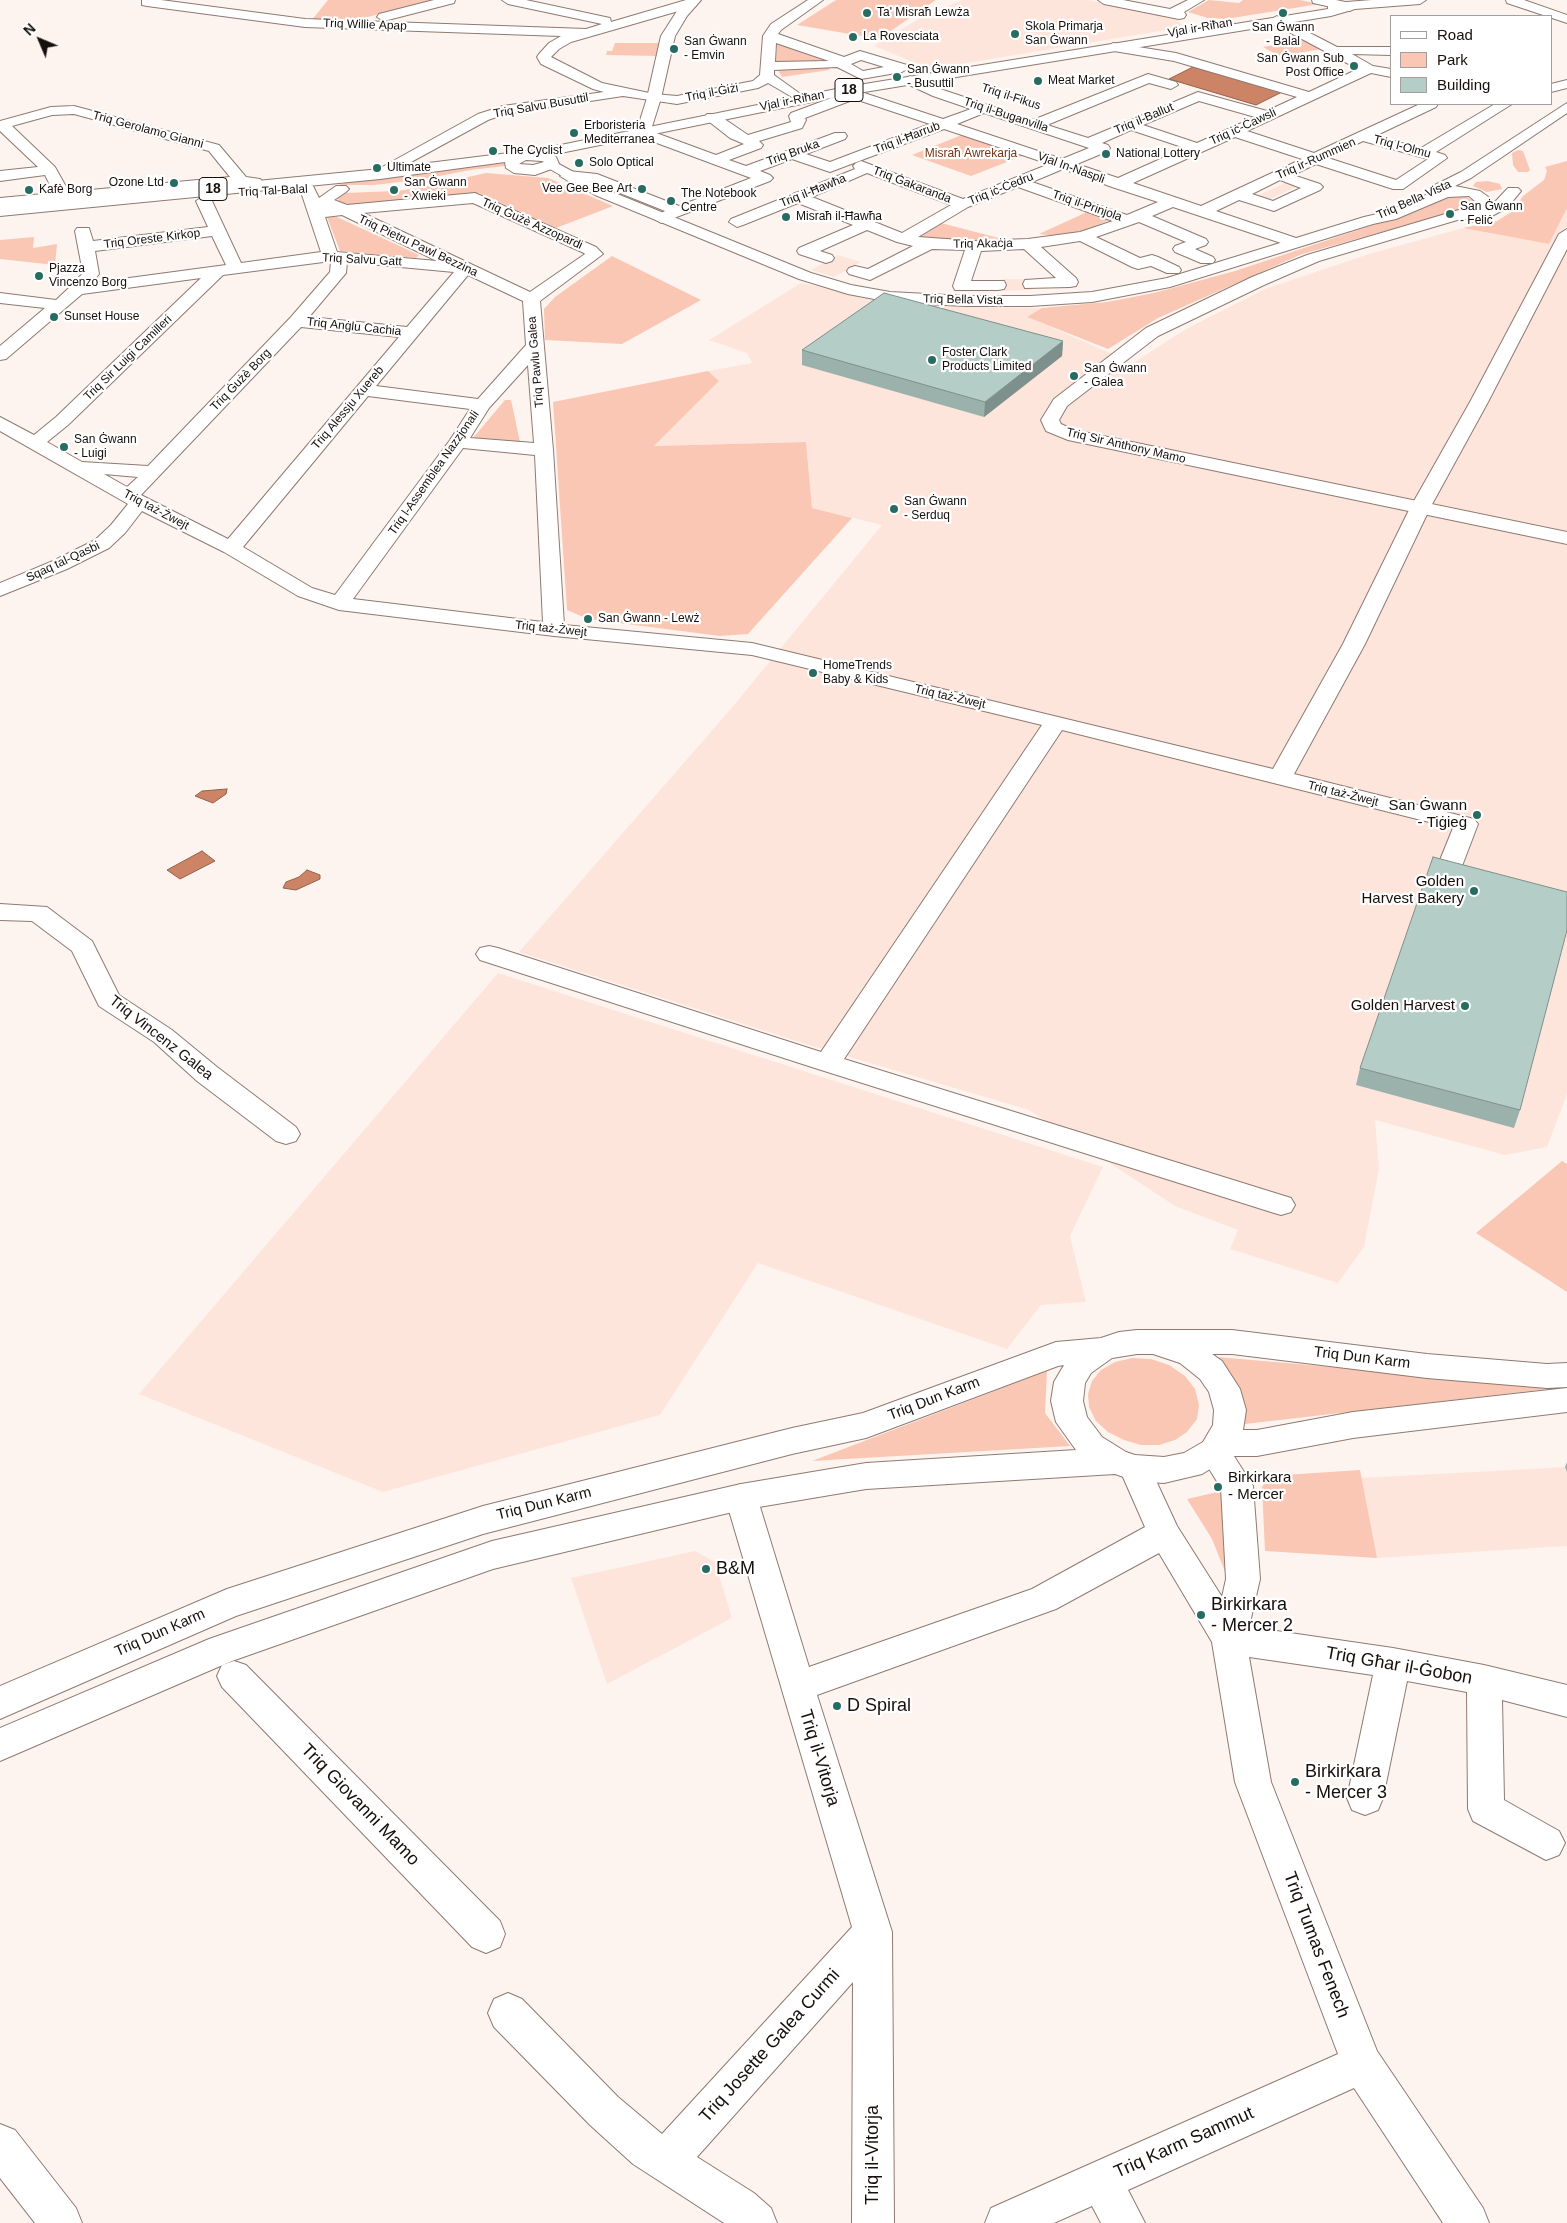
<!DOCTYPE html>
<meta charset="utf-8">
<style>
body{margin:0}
#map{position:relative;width:1567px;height:2223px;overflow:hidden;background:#fdf4f0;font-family:Arial,sans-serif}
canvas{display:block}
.legend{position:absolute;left:1390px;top:15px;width:162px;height:90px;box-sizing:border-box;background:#fff;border:1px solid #a29f9e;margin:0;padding:6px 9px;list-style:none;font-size:15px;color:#160f0c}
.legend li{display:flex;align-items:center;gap:10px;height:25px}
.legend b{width:25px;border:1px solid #a29f9e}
.north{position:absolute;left:15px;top:15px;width:50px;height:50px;-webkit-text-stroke:4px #fff;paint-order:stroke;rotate:315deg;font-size:14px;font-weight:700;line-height:20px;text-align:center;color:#160f0c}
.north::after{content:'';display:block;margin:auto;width:18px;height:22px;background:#160f0c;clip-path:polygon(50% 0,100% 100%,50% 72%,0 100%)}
</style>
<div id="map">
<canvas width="1567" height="2223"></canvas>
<ul class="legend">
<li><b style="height:6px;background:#fff"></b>Road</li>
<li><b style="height:14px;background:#f9c7b3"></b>Park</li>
<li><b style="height:14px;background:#b4cec7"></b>Building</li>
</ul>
<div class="north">N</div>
</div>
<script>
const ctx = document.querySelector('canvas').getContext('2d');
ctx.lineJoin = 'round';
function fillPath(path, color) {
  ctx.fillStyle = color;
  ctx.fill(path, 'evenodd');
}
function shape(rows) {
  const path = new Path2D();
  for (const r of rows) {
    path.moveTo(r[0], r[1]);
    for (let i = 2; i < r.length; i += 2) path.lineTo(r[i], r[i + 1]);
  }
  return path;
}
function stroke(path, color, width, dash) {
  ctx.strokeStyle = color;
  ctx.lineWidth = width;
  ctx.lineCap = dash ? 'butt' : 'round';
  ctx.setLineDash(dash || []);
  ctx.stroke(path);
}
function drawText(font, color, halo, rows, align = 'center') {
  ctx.font = font + ' Arial,sans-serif';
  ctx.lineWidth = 4.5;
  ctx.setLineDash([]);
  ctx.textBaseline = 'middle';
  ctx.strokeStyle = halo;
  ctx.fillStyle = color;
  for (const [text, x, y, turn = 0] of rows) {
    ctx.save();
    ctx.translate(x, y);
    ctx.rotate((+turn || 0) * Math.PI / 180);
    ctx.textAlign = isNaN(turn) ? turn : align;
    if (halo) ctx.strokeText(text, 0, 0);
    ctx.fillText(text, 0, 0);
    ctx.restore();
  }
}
fillPath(shape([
 [962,0,1088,0,1175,18,1184,27,943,67,928,68,874,46,920,18],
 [1289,181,1300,185,1266,201,1255,197],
 [1567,208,1567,1094,1547,1147,1505,1155,1375,1120,1379,1169,1364,1247,1338,1283,1230,1249,1238,1230,1175,1206,1029,1110,812,1046,519,952,729,711,882,525,812,508,806,442,654,446,719,381,708,371,752,363,747,353,709,340,801,283,873,298,963,307,1042,308,1028,317,1133,363,1186,329,1265,289,1369,254,1463,228,1549,244],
 [838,255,861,262,834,277,811,270],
 [1001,279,1028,279,1032,290,1005,291],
 [498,973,1103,1167,1070,1236,1086,1302,1041,1305,1007,1349,758,1263,660,1415,383,1492,139,1394],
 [1567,1467,1567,1546,1377,1558,1361,1478],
 [695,1551,715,1562,732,1618,607,1684,571,1578]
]), '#fee5db');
fillPath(shape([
 [328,0,435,0,344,23,311,21],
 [836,0,936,0,879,39,797,25],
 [1209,0,1239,3,1243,0,1300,0,1319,4,1226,19,1208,18,1188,12],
 [1306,40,1322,49,1279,56,1263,47],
 [777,41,835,61,776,61],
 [615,43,662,43,659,56,606,55,607,51,612,51],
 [831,66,829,70,782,77,777,68],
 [969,132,1030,153,971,176,912,155],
 [1518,150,1523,151,1530,170,1528,172,1518,172,1513,165,1512,153],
 [504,161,505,166,470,170,424,179,374,185,338,185,352,181],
 [1567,161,1567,208,1549,244,1463,228,1497,221,1513,211,1523,196,1544,180,1547,171,1545,167],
 [486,173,548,178,613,206,556,228,479,193,357,206,339,202,337,197,345,193,396,191,419,188],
 [1488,181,1500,184,1502,189,1487,192,1473,186,1476,182],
 [1447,196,1462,196,1473,200,1472,207,1302,254,1158,318,1108,349,1027,317,1042,308,1107,302,1154,293,1235,271,1427,207],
 [1087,212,1110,220,1085,230,1056,236,1039,234],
 [327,217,337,217,419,255,416,258,340,251],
 [941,223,1010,241,967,242,918,237],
 [34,237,33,248,57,244,55,265,0,259,0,240],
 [612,256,701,300,622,344,545,340,544,309,555,297],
 [708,371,719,381,654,446,806,442,812,508,852,518,748,634,720,636,588,619,567,610,553,402],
 [505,400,511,400,520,442,473,438],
 [1562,1161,1567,1164,1567,1292,1476,1233],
 [1217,1357,1565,1387,1245,1424,1241,1390],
 [1132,1358,1151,1359,1169,1365,1185,1376,1195,1389,1199,1405,1197,1419,1187,1432,1175,1440,1159,1445,1141,1445,1124,1440,1108,1432,1096,1421,1089,1407,1088,1394,1092,1381,1101,1370,1115,1362],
 [1047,1371,1045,1413,1070,1446,812,1461],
 [1360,1470,1377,1558,1265,1551,1262,1487,1269,1476],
 [1222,1491,1230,1584,1212,1539,1187,1499]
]), '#f9c7b3');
const water = shape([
 [1193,67,1282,92,1256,105,1169,79,1193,67],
 [227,789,226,794,213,803,195,796,202,791,227,789],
 [202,851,215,861,180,879,167,870,202,851],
 [307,870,320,875,320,879,296,890,283,888,286,882,299,877,307,870]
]);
fillPath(water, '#cd8366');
stroke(water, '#96604b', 1);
const street = shape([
 [142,0,161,0,305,19,586,29,602,24,508,4,502,0,526,0,610,18,611,22,686,0,694,0,697,3,696,6,571,42,559,49,551,57,602,83,654,94,677,96,753,81,760,75,763,36,771,24,808,0,823,0,781,30,778,34,844,57,860,51,907,65,909,68,902,72,861,79,837,67,774,70,774,75,799,93,792,97,768,83,758,88,677,104,623,96,505,114,488,120,380,179,372,174,375,171,478,114,503,106,604,92,593,89,541,64,537,57,539,54,549,43,561,36,305,27,147,6,142,5,142,0],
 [776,43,829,61,775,62,776,43],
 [861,60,884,67,863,71,851,64,861,60],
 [434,0,455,0,454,3,384,21,377,17,379,14,434,0],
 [1098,0,1123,0,1170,9,1188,0,1204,0,1184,12,1186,15,1184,18,1179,19,1104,4,1098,0],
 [1312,0,1336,0,1355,4,1356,7,1350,11,1313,3,1312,0],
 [1506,0,1524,0,1567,15,1567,23,1507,3,1506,0],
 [1277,16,1337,47,1391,47,1391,55,1352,54,1373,66,1391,69,1391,77,1371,73,1247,131,1314,153,1420,104,1438,104,1436,107,1375,136,1421,148,1495,104,1512,104,1436,152,1445,155,1447,158,1403,189,1393,189,1316,164,1293,175,1320,184,1323,187,1320,190,1274,211,1239,200,1216,211,1302,240,1304,243,1302,246,1290,246,1173,207,1152,216,1206,239,1208,242,1206,245,1195,249,1213,257,1215,260,1213,263,1201,263,1175,252,1173,249,1175,246,1186,242,1139,222,1096,237,1140,258,1152,255,1158,257,1179,267,1181,270,1179,273,1167,273,1151,266,1138,269,1132,267,1080,241,1041,247,1076,278,1078,282,1076,286,1070,287,1025,288,1023,284,1025,280,1056,278,1024,249,981,251,971,281,1004,281,1006,285,1004,289,998,290,955,290,953,286,965,250,932,249,870,280,849,274,847,271,849,268,855,266,868,269,913,246,897,242,867,230,820,251,832,255,834,258,832,261,826,263,799,254,797,251,799,248,853,225,798,203,743,225,737,227,729,222,731,219,855,169,853,166,856,163,861,161,963,199,1049,164,944,129,830,172,792,159,760,171,770,175,773,178,770,181,661,223,653,218,665,211,590,181,568,181,560,176,568,171,597,174,679,206,751,178,638,136,636,133,638,130,648,130,716,155,744,144,730,138,707,120,705,117,707,114,717,114,748,135,791,122,789,116,791,113,842,94,839,91,846,87,943,119,971,109,933,96,905,83,903,80,910,76,943,90,1033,120,1148,74,1176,82,1178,85,1171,89,1149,83,1047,125,1088,138,1198,92,1267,111,1297,97,1174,61,1108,50,1106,47,1113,43,1176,53,1309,92,1358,69,1272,23,1270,20,1277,16],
 [855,99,930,124,830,162,806,154,845,139,847,136,845,133,835,133,746,166,729,160,761,148,763,145,759,141,802,128,806,120,805,118,855,99],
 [1199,101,1255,117,1197,143,1143,125,1199,101],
 [984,113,1089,148,1062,159,957,124,984,113],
 [1131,130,1185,148,1118,178,1077,164,1108,151,1110,148,1108,145,1102,143,1131,130],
 [1235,137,1302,159,1201,206,1133,183,1235,137],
 [1363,141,1428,159,1396,180,1328,158,1363,141],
 [1063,169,1112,187,1158,202,1127,215,1032,182,1063,169],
 [867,173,951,205,902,233,812,197,867,173],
 [1280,180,1301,188,1273,201,1252,194,1280,180],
 [1018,187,1113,221,1080,232,1028,239,974,241,918,237,968,207,1018,187],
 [1567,80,1567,88,1551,92,1551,84,1567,80],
 [74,106,219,145,246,177,260,179,263,182,260,185,247,186,244,190,239,192,234,190,232,186,0,208,0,198,54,193,45,175,0,181,0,171,38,167,0,131,0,121,51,107,74,106],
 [74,114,209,151,230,177,69,192,55,167,12,126,52,115,74,114],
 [308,184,313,186,319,198,336,186,346,186,349,189,346,192,334,200,347,205,475,193,596,247,603,254,540,301,553,450,564,625,752,643,1273,769,1343,644,1410,508,1470,402,1559,234,1567,229,1567,249,1488,402,1430,508,1365,644,1294,774,1474,819,1478,824,1462,866,1484,872,1487,877,1484,882,1475,885,1466,882,1439,875,1436,870,1453,828,1062,730,844,1059,1291,1198,1295,1205,1291,1212,1281,1215,1271,1212,818,1069,480,960,476,954,480,948,489,946,498,948,821,1052,1042,725,752,655,554,636,339,610,298,596,224,552,142,511,125,533,109,548,67,569,0,596,0,583,53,561,95,540,111,525,128,504,0,431,0,417,34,435,56,417,201,278,82,294,6,359,0,360,0,346,45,308,0,303,0,293,56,300,71,286,83,273,75,231,77,228,89,228,93,241,208,227,196,201,204,196,212,201,241,263,321,252,300,189,308,184],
 [473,203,584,253,585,254,530,292,363,213,473,203],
 [342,215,437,261,337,252,325,217,342,215],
 [212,236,226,265,92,283,99,274,95,251,212,236],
 [331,261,330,272,291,317,148,466,82,462,47,442,68,425,223,275,331,261],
 [347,262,454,272,407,327,309,317,346,273,347,262],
 [468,275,523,301,526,345,478,399,376,386,468,275],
 [301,327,399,337,228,539,141,495,301,327],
 [528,365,534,443,470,438,489,408,528,365],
 [368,396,470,409,450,440,335,595,312,588,243,547,368,396],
 [463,448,535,455,543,622,353,599,463,448],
 [104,474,138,477,127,487,104,474],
 [0,904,47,907,92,941,119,995,172,1030,217,1067,296,1127,300,1134,296,1141,286,1144,276,1141,197,1081,154,1042,99,1006,72,951,32,921,0,920,0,904],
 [1214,1438,1225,1442,1253,1486,1260,1579,1249,1627,1393,1648,1484,1665,1567,1685,1567,1717,1502,1700,1504,1800,1559,1831,1565,1843,1559,1855,1546,1860,1473,1821,1468,1809,1467,1692,1407,1681,1383,1798,1378,1810,1365,1815,1352,1810,1347,1798,1373,1675,1249,1657,1271,1782,1377,2051,1483,2208,1489,2223,1443,2223,1354,2088,1128,2190,1145,2223,1101,2223,1092,2206,1054,2223,985,2223,991,2208,1338,2054,1235,1782,1212,1642,1159,1553,1056,1609,817,1695,892,1932,894,2223,852,2223,853,1982,697,2157,754,2193,771,2208,777,2223,724,2223,633,2164,590,2125,494,2027,488,2013,494,1999,508,1993,522,1999,618,2097,662,2134,852,1927,725,1497,729,1488,741,1484,753,1488,757,1497,809,1667,1032,1589,1145,1527,1119,1468,1124,1459,1135,1455,1146,1459,1177,1526,1222,1597,1226,1579,1221,1488,1198,1451,1203,1442,1214,1438],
 [234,1661,246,1665,500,1921,505,1934,500,1947,486,1953,472,1947,222,1687,217,1676,222,1665,234,1661],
 [0,2124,15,2130,76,2208,82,2223,35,2223,0,2178,0,2124]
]);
const secondary = shape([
 [688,0,701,0,687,16,675,36,661,98,650,133,648,136,638,136,636,133,647,98,661,36,677,11,688,0],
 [1567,103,1567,113,1471,178,1455,186,1480,191,1491,199,1493,204,1508,188,1518,188,1521,191,1507,208,1488,218,1471,222,1464,218,1319,261,1264,285,1158,336,1067,406,1059,420,1061,424,1074,430,1567,532,1567,544,1068,440,1046,431,1041,420,1054,399,1146,328,1252,277,1307,255,1469,207,1476,202,1469,196,1448,197,1396,219,1373,224,1170,287,1092,302,1030,306,965,306,890,302,848,294,799,279,595,195,543,165,545,162,555,162,605,189,811,273,851,285,890,292,965,296,1030,296,1092,292,1167,278,1364,217,1386,212,1433,192,1430,189,1433,186,1461,172,1567,103]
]);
const primary = shape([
 [1372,0,1426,0,1420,4,1355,9,1331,16,846,95,531,159,524,155,531,151,846,87,1328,9,1328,4,1333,3,1372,0]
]);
const highway = shape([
 [525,151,551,154,556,157,559,164,557,167,535,175,514,173,506,168,505,162,380,179,0,216,0,206,380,169,525,151],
 [526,160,542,161,544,162,533,165,519,164,526,160],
 [1137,1330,1232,1330,1427,1354,1547,1364,1567,1363,1567,1387,1547,1388,1427,1378,1232,1354,1212,1354,1222,1361,1240,1389,1246,1410,1243,1430,1257,1430,1353,1412,1567,1388,1567,1412,1353,1438,1257,1456,1228,1456,1225,1460,1202,1474,1164,1483,1135,1481,1115,1474,866,1489,741,1510,493,1569,232,1661,0,1761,0,1728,209,1639,492,1541,741,1484,866,1463,1076,1450,1056,1422,1051,1401,1054,1382,1064,1365,1058,1366,866,1438,792,1454,483,1534,236,1616,0,1719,0,1686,227,1589,483,1506,792,1428,863,1413,1056,1342,1101,1338,1119,1332,1137,1330],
 [1137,1354,1153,1354,1180,1363,1200,1379,1209,1392,1214,1410,1213,1425,1203,1442,1184,1453,1164,1457,1135,1455,1126,1452,1102,1437,1087,1417,1083,1401,1085,1383,1091,1373,1112,1358,1137,1354]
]);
stroke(street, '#8e7a71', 2);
stroke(secondary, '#8e7a71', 2);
stroke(primary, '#8e7a71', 2);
stroke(highway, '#8e7a71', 2);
fillPath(street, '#fff');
fillPath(secondary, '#fff');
fillPath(primary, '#fff');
fillPath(highway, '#fff');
fillPath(shape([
 [1063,341,1062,356,984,417,802,365,802,350],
 [1360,1068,1520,1110,1514,1128,1356,1085],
 [1567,1462,1567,1472,1565,1467]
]), '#9bb1ab');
fillPath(shape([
 [1063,341,1062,356,984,417,985,402]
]), '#7e908b');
const building = shape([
 [884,293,1063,341,985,402,802,350,884,293],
 [1433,857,1567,892,1567,930,1520,1110,1360,1068,1433,857]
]);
fillPath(building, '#b4cec7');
stroke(building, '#7e908b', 1);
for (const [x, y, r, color] of [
 [867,13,5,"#276c60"],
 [1283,13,5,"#276c60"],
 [1015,34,5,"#276c60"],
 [853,37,5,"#276c60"],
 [674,49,5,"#276c60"],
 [1354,66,5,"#276c60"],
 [897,77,5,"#276c60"],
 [1038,81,5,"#276c60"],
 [574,133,5,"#276c60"],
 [493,151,5,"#276c60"],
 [1106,154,5,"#276c60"],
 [579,163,5,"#276c60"],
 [377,168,5,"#276c60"],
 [174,183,5,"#276c60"],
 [642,189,5,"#276c60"],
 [29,190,5,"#276c60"],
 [394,190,5,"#276c60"],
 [671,201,5,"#276c60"],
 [1450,214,5,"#276c60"],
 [786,217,5,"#276c60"],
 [39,276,5,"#276c60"],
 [54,317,5,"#276c60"],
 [932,360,5,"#276c60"],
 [1074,376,5,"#276c60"],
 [64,447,5,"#276c60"],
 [894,509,5,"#276c60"],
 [588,619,5,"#276c60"],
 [813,673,5,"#276c60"],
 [1477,815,5,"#276c60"],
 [1474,891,5,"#276c60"],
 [1465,1006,5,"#276c60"],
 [1218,1487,5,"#276c60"],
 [706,1569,5,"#276c60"],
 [1201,1615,5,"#276c60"],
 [837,1706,5,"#276c60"],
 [1295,1782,5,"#276c60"]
]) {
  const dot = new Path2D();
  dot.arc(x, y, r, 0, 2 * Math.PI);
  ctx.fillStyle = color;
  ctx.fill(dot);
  stroke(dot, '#fff', 2);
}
drawText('12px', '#160f0c', '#fff', [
 ["Ta' Misraħ Lewża",877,13],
 ["Skola Primarja",1025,27],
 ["San Ġwann",1025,41],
 ["San Ġwann",1283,28,"center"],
 ["- Balal",1283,42,"center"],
 ["La Rovesciata",863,37],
 ["San Ġwann",684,42],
 ["- Emvin",684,56],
 ["San Ġwann Sub",1344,59,"right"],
 ["Post Office",1344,73,"right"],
 ["San Ġwann",907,70],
 ["- Busuttil",907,84],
 ["Meat Market",1048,81],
 ["Erboristeria",584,126],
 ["Mediterranea",584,140],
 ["The Cyclist",503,151],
 ["National Lottery",1116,154],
 ["Solo Optical",589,163],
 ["Ultimate",387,168],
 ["Ozone Ltd",164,183,"right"],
 ["San Ġwann",404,183],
 ["- Xwieki",404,197],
 ["Vee Gee Bee Art",632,189,"right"],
 ["Kafè Borg",39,190],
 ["The Notebook",681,194],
 ["Centre",681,208],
 ["San Ġwann",1460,207],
 ["- Feliċ",1460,221],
 ["Misraħ il-Ħawħa",796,217],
 ["Pjazza",49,269],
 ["Vincenzo Borg",49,283],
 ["Sunset House",64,317],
 ["Foster Clark",942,353],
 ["Products Limited",942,367],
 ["San Ġwann",1084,369],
 ["- Galea",1084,383],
 ["San Ġwann",74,440],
 ["- Luigi",74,454],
 ["San Ġwann",904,502],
 ["- Serduq",904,516],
 ["San Ġwann - Lewż",598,619],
 ["HomeTrends",823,666],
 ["Baby & Kids",823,680]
], 'left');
drawText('12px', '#160f0c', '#fff', [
 ["Triq Willie Apap",365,25,2],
 ["Vjal ir-Riħan",1200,28,-10],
 ["Triq il-Ġiżi",712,93,-11],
 ["Triq il-Fikus",1011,97,18],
 ["Vjal ir-Riħan",792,101,-11],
 ["Triq Salvu Busuttil",541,106,-10],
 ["Triq il-Buganvilla",1006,115,18],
 ["Triq il-Ballut",1144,119,-23],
 ["Triq iċ-Ċawsli",1243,127,-25],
 ["Triq Gerolamo Gianni",148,130,15],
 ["Triq il-Ħarrub",907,138,-21],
 ["Triq l-Olmu",1402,147,15],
 ["Triq Bruka",793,153,-20],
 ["Triq ir-Rummien",1316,159,-24],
 ["Vjal In-Naspli",1071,168,20],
 ["Triq Ġakaranda",912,185,21],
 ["Triq iċ-Ċedru",1001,189,-22],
 ["Triq Tal-Balal",273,191,-3],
 ["Triq il-Ħawħa",813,191,-22],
 ["Triq Bella Vista",1414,200,-24],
 ["Triq il-Prinjola",1087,206,19],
 ["Triq Ġużè Azzopardi",532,224,24],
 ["Triq Oreste Kirkop",152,239,-7],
 ["Triq Akaċja",983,244,-1],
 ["Triq Pietru Pawl Bezzina",418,246,25],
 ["Triq Salvu Gatt",362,260,3],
 ["Triq Bella Vista",963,300,1],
 ["Triq Anġlu Cachia",354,327,6],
 ["Triq Sir Luigi Camilleri",128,358,-44],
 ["Triq Pawlu Galea",536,362,-95],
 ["Triq Ġużè Borg",241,380,-46],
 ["Triq Alessju Xuereb",348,408,-50],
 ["Triq Sir Anthony Mamo",1126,446,13],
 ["Triq l-Assemblea Nazzjonali",434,473,-55],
 ["Triq taż-Żwejt",156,510,28],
 ["Sqaq tal-Qasbi",63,562,-25],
 ["Triq taż-Żwejt",551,629,6],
 ["Triq taż-Żwejt",950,697,13],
 ["Triq taż-Żwejt",1343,794,14]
]);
drawText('12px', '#763213', '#fff', [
 ["Misraħ Awrekarja",971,154]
]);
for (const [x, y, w] of [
 [849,90,28],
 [213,189,28]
]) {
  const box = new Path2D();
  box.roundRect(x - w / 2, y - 11.5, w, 23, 4);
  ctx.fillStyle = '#fff';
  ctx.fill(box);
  stroke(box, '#160f0c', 1);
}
drawText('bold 14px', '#160f0c', null, [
 ["18",849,90],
 ["18",213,189]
]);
drawText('15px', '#160f0c', '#fff', [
 ["San Ġwann",1467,806],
 ["- Tiġieġ",1467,823],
 ["Golden",1464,882],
 ["Harvest Bakery",1464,899],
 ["Golden Harvest",1455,1006],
 ["Birkirkara",1228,1478,"left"],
 ["- Mercer",1228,1495,"left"]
], 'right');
drawText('15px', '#160f0c', '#fff', [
 ["Triq Vincenz Galea",161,1038,38],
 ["Triq Dun Karm",1362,1358,7],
 ["Triq Dun Karm",934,1399,-21],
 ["Triq Dun Karm",544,1504,-14],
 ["Triq Dun Karm",160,1633,-24]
]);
drawText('18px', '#160f0c', '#fff', [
 ["B&M",716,1569],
 ["Birkirkara",1211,1605],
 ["- Mercer 2",1211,1626],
 ["D Spiral",847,1706],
 ["Birkirkara",1305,1772],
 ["- Mercer 3",1305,1793]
], 'left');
drawText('18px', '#160f0c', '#fff', [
 ["Triq Għar il-Ġobon",1399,1666,10],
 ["Triq il-Vitorja",819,1758,73],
 ["Triq Giovanni Mamo",360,1805,46],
 ["Triq Tumas Fenech",1316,1945,69],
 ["Triq Josette Galea Curmi",770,2046,-48],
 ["Triq Karm Sammut",1184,2143,-24],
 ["Triq il-Vitorja",873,2155,-90]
]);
</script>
